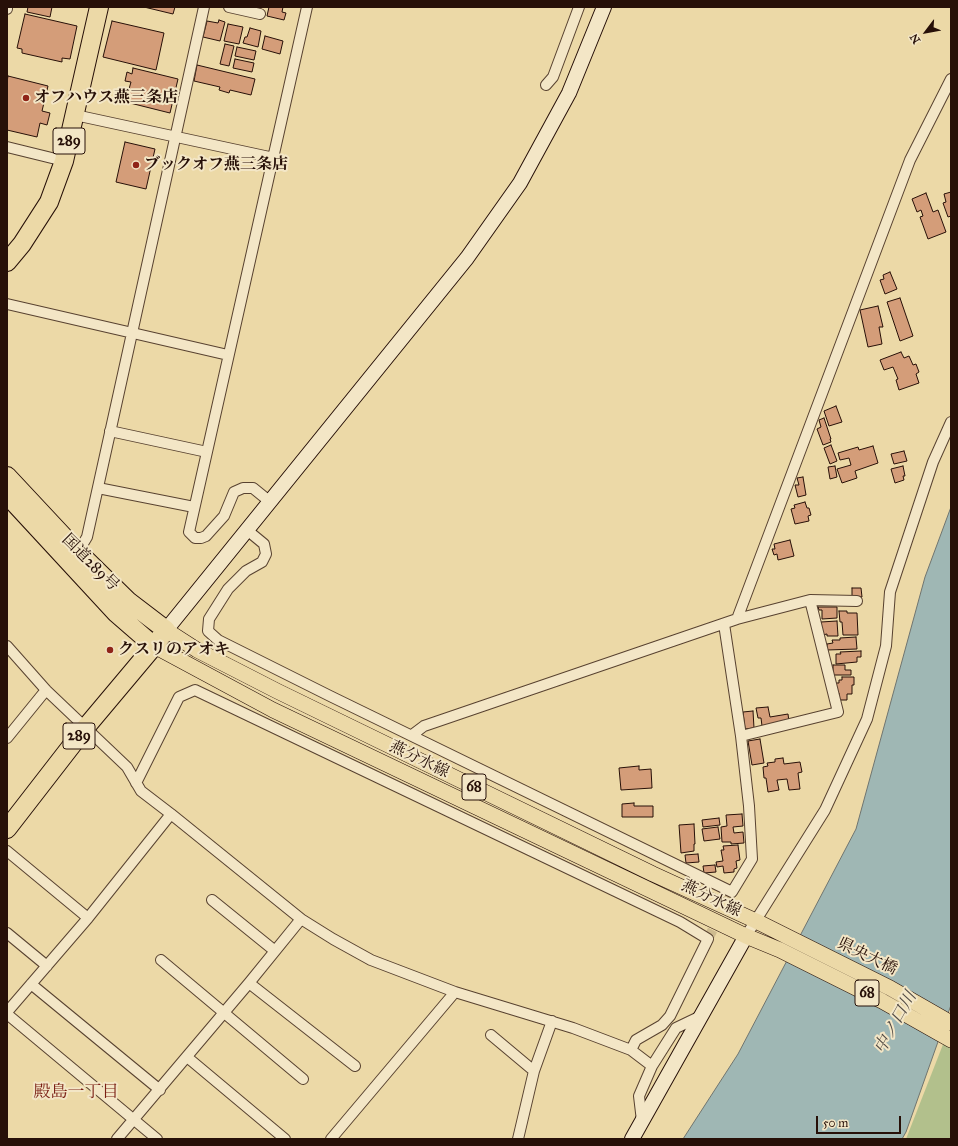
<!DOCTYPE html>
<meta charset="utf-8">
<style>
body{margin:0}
#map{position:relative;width:958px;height:1146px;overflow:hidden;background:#ecd9a7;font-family:"IM FELL Great Primer",serif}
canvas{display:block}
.frame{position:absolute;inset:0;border:8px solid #271008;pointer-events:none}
.north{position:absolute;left:906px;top:12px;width:40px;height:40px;-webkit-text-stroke:3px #f3e6c6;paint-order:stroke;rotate:238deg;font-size:11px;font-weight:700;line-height:16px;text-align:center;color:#271008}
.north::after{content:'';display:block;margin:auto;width:14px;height:18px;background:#271008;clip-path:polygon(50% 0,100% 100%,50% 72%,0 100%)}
.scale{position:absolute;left:816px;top:1116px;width:85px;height:18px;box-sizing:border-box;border:2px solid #271008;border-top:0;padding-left:5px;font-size:12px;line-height:14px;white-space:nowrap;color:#271008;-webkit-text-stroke:3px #f3e6c6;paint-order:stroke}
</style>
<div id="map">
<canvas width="958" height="1146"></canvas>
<div class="frame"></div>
<div class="north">N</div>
<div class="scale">50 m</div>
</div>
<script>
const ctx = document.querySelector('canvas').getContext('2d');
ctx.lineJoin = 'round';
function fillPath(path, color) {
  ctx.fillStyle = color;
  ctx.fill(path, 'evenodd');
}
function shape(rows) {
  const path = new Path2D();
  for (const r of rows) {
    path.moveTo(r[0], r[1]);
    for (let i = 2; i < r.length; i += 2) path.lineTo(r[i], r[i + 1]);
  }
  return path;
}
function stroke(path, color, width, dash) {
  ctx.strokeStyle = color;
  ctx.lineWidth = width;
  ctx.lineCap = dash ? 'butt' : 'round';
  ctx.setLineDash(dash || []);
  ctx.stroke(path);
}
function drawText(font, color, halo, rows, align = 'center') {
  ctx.font = font + ' "IM FELL Great Primer","Noto Serif JP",serif';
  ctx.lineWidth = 4;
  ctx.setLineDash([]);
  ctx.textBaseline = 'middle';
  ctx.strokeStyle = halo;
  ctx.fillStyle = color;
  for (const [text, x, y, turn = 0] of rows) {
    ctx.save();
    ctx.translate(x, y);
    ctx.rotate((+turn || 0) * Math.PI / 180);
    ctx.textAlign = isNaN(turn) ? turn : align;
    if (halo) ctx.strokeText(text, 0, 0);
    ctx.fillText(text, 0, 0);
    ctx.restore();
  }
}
fillPath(shape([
 [951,1024,951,1139,906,1139]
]), '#b2c08c');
const water = shape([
 [951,507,951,1005,906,1132,902,1139,683,1139,738,1054,856,829,925,577,951,507]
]);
fillPath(water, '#9fb7b4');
stroke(water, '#6f746f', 1);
const building = shape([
 [28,7,52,7,50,17,27,12,28,7],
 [144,7,175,7,173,14,144,7],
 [269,7,283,7,282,12,286,13,284,20,267,16,269,7],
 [25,14,77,26,70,59,62,58,62,62,22,53,22,49,17,48,25,14],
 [219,20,225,22,220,41,203,37,207,21,218,23,219,20],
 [112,21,164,33,156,70,103,57,112,21],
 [228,24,243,27,239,44,224,41,228,24],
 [250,28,261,31,258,47,243,43,245,37,247,37,250,28],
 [265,36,283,41,280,54,262,49,265,36],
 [225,44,234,46,229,66,220,64,225,44],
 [237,47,256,51,254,60,235,56,237,47],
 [235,59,254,63,252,72,233,68,235,59],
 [197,65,255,79,251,95,230,90,229,93,219,90,220,87,194,81,197,65],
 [133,68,178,79,170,113,126,102,127,98,122,96,124,88,129,89,131,82,125,81,127,72,132,74,133,68],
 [8,76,48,86,42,111,50,113,47,125,40,123,37,137,7,130,7,82,8,76],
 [125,142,155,149,146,189,116,182,125,142],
 [951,192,951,216,948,217,943,203,946,202,944,194,951,192],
 [926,193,933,212,938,210,946,232,928,239,920,217,923,216,921,210,917,212,912,199,926,193],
 [890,272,897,289,885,294,880,280,884,279,883,275,890,272],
 [900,298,913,336,900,341,887,302,900,298],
 [878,306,883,327,879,327,882,344,868,347,860,310,878,306],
 [901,352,904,358,909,356,913,365,916,364,919,372,916,374,919,383,899,390,896,380,898,379,893,367,884,370,880,360,901,352],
 [836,406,842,422,829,426,824,411,836,406],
 [824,418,831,439,830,439,831,442,823,445,817,429,821,427,819,420,824,418],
 [831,445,837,461,830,464,824,448,831,445],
 [873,446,878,463,855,471,857,478,842,483,837,469,851,465,849,458,840,460,838,453,858,447,859,450,873,446],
 [904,451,907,461,894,464,891,454,904,451],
 [835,466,837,477,830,479,828,467,835,466],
 [903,466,905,476,903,476,904,480,895,483,891,469,903,466],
 [803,477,806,495,798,497,795,485,799,485,797,478,803,477],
 [805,502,807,508,809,508,811,515,808,516,809,521,795,524,791,509,795,508,794,505,805,502],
 [790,540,794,556,778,560,777,554,774,555,772,549,775,549,774,544,790,540],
 [852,588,861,588,862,597,852,597,852,588],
 [818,607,837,607,837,618,822,619,822,610,819,610,818,607],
 [839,611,847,611,847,613,857,613,858,635,843,635,842,622,840,622,839,611],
 [837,621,838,636,827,636,827,634,822,635,821,622,837,621],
 [856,637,857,649,827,650,827,644,833,643,832,640,840,640,840,638,856,637],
 [861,651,861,657,857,657,857,662,836,664,836,654,841,654,840,652,861,651],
 [833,665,845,665,845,670,851,670,851,675,833,675,833,665],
 [842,677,854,677,854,685,852,685,852,694,847,694,847,700,839,700,839,693,836,693,836,683,839,683,839,680,842,680,842,677],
 [768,707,770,717,788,714,789,722,762,726,761,718,758,718,756,708,768,707],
 [753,711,754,728,745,729,743,712,753,711],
 [760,739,764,763,752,765,748,741,760,739],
 [783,758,784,764,800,762,802,772,798,773,800,789,789,790,787,779,777,780,779,790,768,792,766,778,764,778,763,767,768,766,767,763,775,762,775,759,783,758],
 [639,766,639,770,651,769,652,788,621,790,619,768,639,766],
 [634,803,634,806,653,806,653,817,622,817,622,804,634,803],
 [742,814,743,826,733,827,734,833,743,832,744,843,731,844,731,842,722,842,721,827,727,826,726,815,742,814],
 [719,818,720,825,703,827,702,820,719,818],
 [694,824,695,844,694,844,694,851,681,853,679,825,694,824],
 [718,827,720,839,704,841,702,829,718,827],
 [738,845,740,860,736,861,737,868,734,869,734,872,724,873,723,866,717,867,716,862,723,861,721,850,724,850,723,846,738,845],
 [698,854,699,862,686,863,685,855,698,854],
 [715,865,716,872,704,873,703,866,715,865]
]);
fillPath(building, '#d49d79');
stroke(building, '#271008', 1);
stroke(shape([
 [708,939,732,892]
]), '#cebb8f', 10, [10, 5]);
const street = shape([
 [229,7,260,14],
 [7,9,7,7],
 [546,85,553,77,579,7],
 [75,115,274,158],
 [7,147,64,161],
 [7,304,228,355],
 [110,431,207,452],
 [98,488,194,507],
 [269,501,253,488,243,488,234,492,224,516,206,536,201,538,195,538,189,532,307,7],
 [247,530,264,544,266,554,262,562,246,571,228,589,209,619,208,631,218,640,330,696,732,892,752,859,749,806,741,736,724,624],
 [78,552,87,537,204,7],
 [737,619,910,160,951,79],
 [7,646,46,690,127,767,141,791,171,814,301,919,333,939,371,960,455,992,573,1028,631,1050,652,1066],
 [412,735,424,726,737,619,810,600,857,601],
 [741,736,838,712,810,600],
 [7,738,46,690],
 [136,783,179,697,195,690,680,922,708,939,670,1016,662,1025,636,1040,631,1050],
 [7,851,88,918],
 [212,900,275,951],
 [7,933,47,966],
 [746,936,825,810,867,719,886,646,890,592,933,462,951,422],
 [161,960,303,1079],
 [249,983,355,1066],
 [31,984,160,1090],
 [7,1012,88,918,171,814],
 [7,1014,157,1139],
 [491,1035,534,1071,518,1139],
 [187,1057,285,1139],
 [534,1071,552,1021],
 [642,1121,639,1096,652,1066,676,1028,701,1016],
 [117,1139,249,983,301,919],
 [331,1139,455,992]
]);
const secondary = shape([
 [166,630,467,258,520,183,569,93,604,7],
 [632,1139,746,936]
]);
const primary = shape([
 [166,630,197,650,277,691,653,874,756,921,890,988,951,1023],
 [154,646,273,710,746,936,780,950,882,1001,951,1040]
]);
const highway = shape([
 [7,262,22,244,49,202,64,161,99,7],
 [7,476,78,552,128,601,166,630,154,646,86,727,7,829],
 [7,495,116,613,154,646]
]);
stroke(street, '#584230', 12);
stroke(secondary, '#271008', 16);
stroke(primary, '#271008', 16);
stroke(highway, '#271008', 20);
stroke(street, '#f3e6c6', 10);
stroke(secondary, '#f3e6c6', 14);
stroke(primary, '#ecd9a7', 15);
stroke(highway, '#ecd9a7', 18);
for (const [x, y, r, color] of [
 [26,98,4,"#8f2418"],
 [136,165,4,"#8f2418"],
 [110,650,4,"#8f2418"]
]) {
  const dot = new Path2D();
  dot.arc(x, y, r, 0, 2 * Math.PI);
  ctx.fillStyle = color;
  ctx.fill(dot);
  stroke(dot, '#f3e6c6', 1.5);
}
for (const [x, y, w] of [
 [69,141,32],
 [79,736,32],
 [474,787,24],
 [867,993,24]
]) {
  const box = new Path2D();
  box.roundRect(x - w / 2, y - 13, w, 26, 3);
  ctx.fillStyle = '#f3e6c6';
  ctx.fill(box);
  stroke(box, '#271008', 1);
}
drawText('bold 15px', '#271008', null, [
 ["289",69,141],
 ["289",79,736],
 ["68",474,787],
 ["68",867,993]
]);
drawText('bold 16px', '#271008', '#f3e6c6', [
 ["オフハウス燕三条店",34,98],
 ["ブックオフ燕三条店",144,165],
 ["クスリのアオキ",118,650]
], 'left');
drawText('16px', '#271008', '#f3e6c6', [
 ["国道289号",90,563,45],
 ["燕分水線",419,760,26],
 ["燕分水線",711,899,26],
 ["県央大橋",867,957,26]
]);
drawText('italic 17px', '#514a44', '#f3e6c6', [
 ["中ノ口川",896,1023,-61]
]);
drawText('17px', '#7a1f14', '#f3e6c6', [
 ["殿島一丁目",76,1093]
]);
</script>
